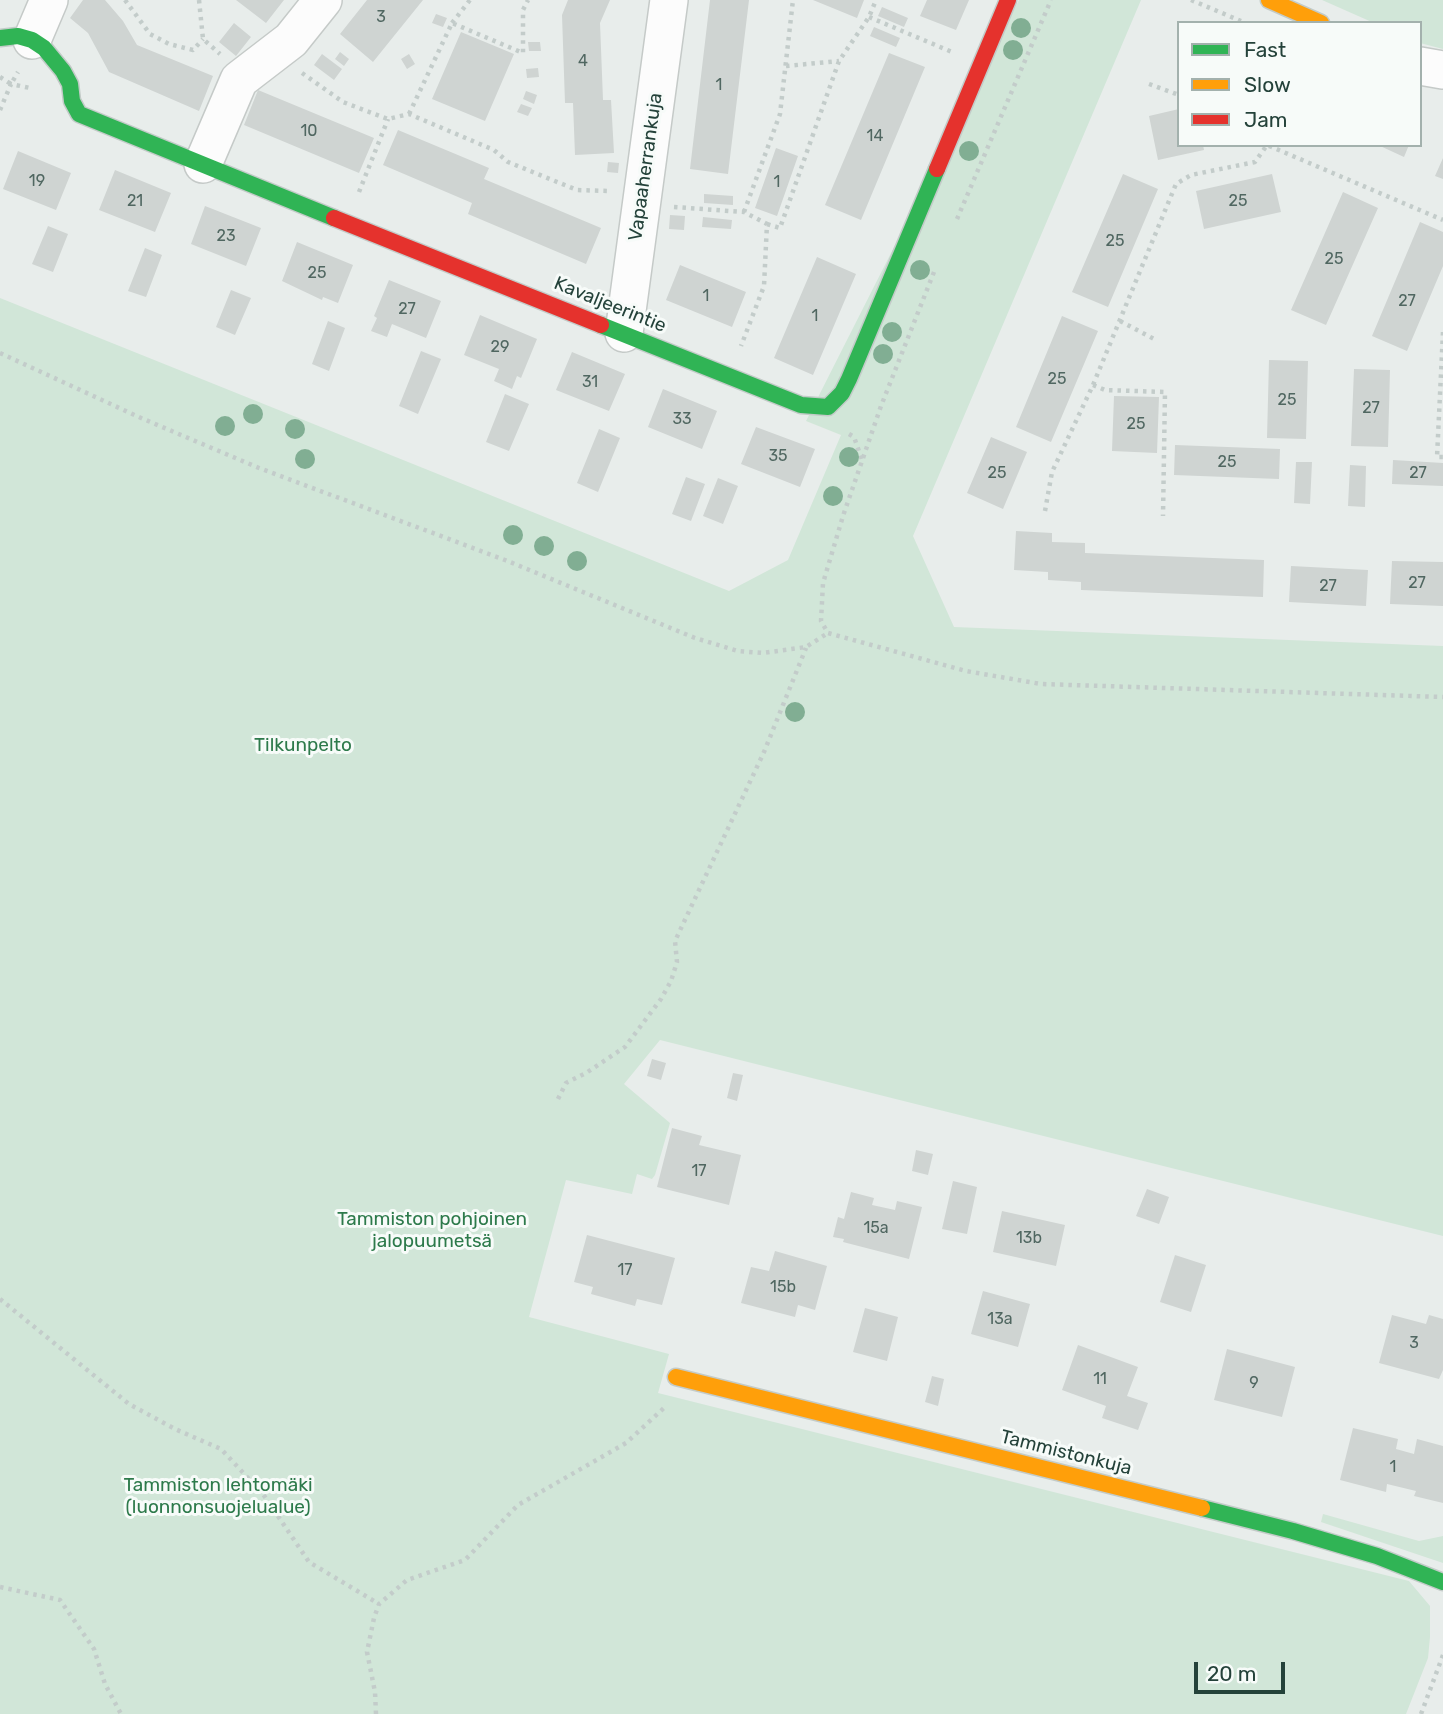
<!DOCTYPE html>
<meta charset="utf-8">
<style>
body{margin:0}
#map{position:relative;width:1443px;height:1714px;overflow:hidden;background:#e8edeb;font-family:Rubik,sans-serif}
canvas{display:block}
.legend{position:absolute;left:1177px;top:21px;width:245px;height:126px;box-sizing:border-box;background:#f7fbf9;border:2px solid #a3b1ad;margin:0;padding:9px 12px;list-style:none;font-size:21px;color:#24423a}
.legend li{display:flex;align-items:center;gap:14px;height:35px}
.legend b{width:35px;border:2px solid #a3b1ad}
.scale{position:absolute;left:1194px;top:1662px;width:91px;height:32px;box-sizing:border-box;border:4px solid #24423a;border-top:0;padding-left:9px;font-size:21px;line-height:24px;white-space:nowrap;color:#24423a;-webkit-text-stroke:5px #f7fbf9;paint-order:stroke}
</style>
<div id="map">
<canvas width="1443" height="1714"></canvas>
<ul class="legend">
<li><b style="height:9px;background:#30b455"></b>Fast</li>
<li><b style="height:9px;background:#ff9f0a"></b>Slow</li>
<li><b style="height:9px;background:#e5322d"></b>Jam</li>
</ul>
<div class="scale">20 m</div>
</div>
<script>
const ctx = document.querySelector('canvas').getContext('2d');
ctx.lineJoin = 'round';
function fillPath(path, color) {
  ctx.fillStyle = color;
  ctx.fill(path, 'evenodd');
}
function shape(rows) {
  const path = new Path2D();
  for (const r of rows) {
    path.moveTo(r[0], r[1]);
    for (let i = 2; i < r.length; i += 2) path.lineTo(r[i], r[i + 1]);
  }
  return path;
}
function stroke(path, color, width, dash) {
  ctx.strokeStyle = color;
  ctx.lineWidth = width;
  ctx.lineCap = dash ? 'butt' : 'round';
  ctx.setLineDash(dash || []);
  ctx.stroke(path);
}
function drawText(font, color, halo, rows, align = 'center') {
  ctx.font = font + ' Rubik,sans-serif';
  ctx.lineWidth = 6;
  ctx.setLineDash([]);
  ctx.textBaseline = 'middle';
  ctx.strokeStyle = halo;
  ctx.fillStyle = color;
  for (const [text, x, y, turn = 0] of rows) {
    ctx.save();
    ctx.translate(x, y);
    ctx.rotate((+turn || 0) * Math.PI / 180);
    ctx.textAlign = isNaN(turn) ? turn : align;
    if (halo) ctx.strokeText(text, 0, 0);
    ctx.fillText(text, 0, 0);
    ctx.restore();
  }
}
fillPath(shape([
 [1019,0,1141,0,913,536,954,627,1443,646,1443,1236,660,1040,624,1084,670,1123,655,1175,652,1179,637,1174,632,1194,566,1180,529,1317,669,1354,658,1393,1409,1581,1430,1606,1430,1637,1428,1658,1406,1714,0,1714,0,298,729,591,788,560,841,435,806,421],
 [1322,0,1443,0,1443,49,1420,43,1420,23,1374,23],
 [1323,1514,1419,1541,1443,1536,1443,1563,1321,1522]
]), '#d1e6d8');
fillPath(shape([
 [83,0,105,0,123,21,137,45,213,76,199,111,109,72,88,33,70,18],
 [236,0,284,0,266,23],
 [367,0,423,0,373,62,340,34],
 [568,0,610,0,600,23,603,100,611,100,614,153,575,155,573,103,565,103,562,15],
 [710,0,749,0,728,174,690,169],
 [813,0,864,0,857,18],
 [927,0,969,0,956,30,920,16],
 [882,7,908,18,904,27,878,16],
 [436,14,447,18,443,27,432,23],
 [234,23,251,37,236,56,219,42],
 [874,27,900,38,896,47,870,36],
 [461,32,514,54,485,121,432,99],
 [528,42,540,42,541,51,529,51],
 [340,52,349,59,344,66,335,59],
 [889,53,925,67,861,220,825,205],
 [322,54,342,69,334,80,314,65],
 [409,54,415,64,407,69,401,59],
 [538,68,539,77,527,78,526,69],
 [258,90,374,138,359,173,244,125],
 [526,91,537,95,534,104,523,99],
 [521,104,532,108,528,116,517,112],
 [1179,109,1179,145,1203,145,1204,150,1158,160,1149,116],
 [398,130,489,168,484,179,601,228,586,264,468,214,472,203,383,165],
 [1378,145,1409,145,1404,157],
 [776,148,798,156,777,216,755,208],
 [18,151,71,173,56,210,3,189],
 [1443,158,1443,179,1435,176],
 [608,162,619,163,618,173,607,172],
 [115,170,171,193,155,232,99,210],
 [1123,174,1158,189,1108,307,1072,292],
 [1272,174,1281,212,1204,229,1196,191],
 [1343,192,1378,208,1326,325,1291,310],
 [704,194,733,196,733,205,704,203],
 [205,206,261,228,246,266,191,244],
 [670,215,685,216,684,230,669,229],
 [703,217,732,220,731,229,702,227],
 [1420,222,1443,232,1443,266,1407,351,1372,336],
 [48,226,68,234,53,272,32,264],
 [297,242,353,265,338,303,323,297,322,300,282,281],
 [145,248,162,255,146,297,128,291],
 [817,257,856,274,813,375,774,358],
 [680,265,746,292,732,327,666,300],
 [389,280,441,301,426,338,392,324,387,337,371,331,377,318,374,316],
 [231,290,251,298,235,335,216,327],
 [480,315,537,339,521,378,517,376,512,389,494,381,499,369,464,355],
 [1062,316,1098,331,1051,442,1016,427],
 [328,321,345,328,329,371,312,364],
 [421,351,441,359,418,414,399,406],
 [572,352,625,374,609,411,556,390],
 [1269,360,1308,361,1306,439,1267,438],
 [1354,369,1390,370,1388,447,1351,446],
 [663,389,717,411,702,449,648,427],
 [505,394,529,404,509,451,486,442],
 [1114,396,1159,397,1157,453,1112,451],
 [756,427,815,449,800,487,741,464],
 [599,429,620,438,598,492,577,483],
 [991,437,1027,452,1003,509,967,493],
 [1175,445,1280,449,1279,479,1174,475],
 [1393,460,1443,463,1443,486,1392,484],
 [1296,462,1312,462,1310,504,1294,503],
 [1350,465,1366,466,1365,507,1348,506],
 [686,477,705,484,691,521,672,514],
 [718,478,738,486,723,524,703,516],
 [1016,531,1052,533,1052,542,1085,543,1085,553,1264,560,1263,597,1081,590,1081,582,1048,580,1048,572,1014,570],
 [1392,561,1443,562,1443,606,1390,604],
 [1291,566,1368,570,1366,606,1289,602],
 [652,1059,666,1063,661,1080,647,1076],
 [733,1073,743,1075,737,1101,727,1098],
 [672,1128,702,1136,699,1145,741,1155,729,1205,657,1187],
 [916,1150,933,1154,928,1175,912,1171],
 [953,1181,977,1187,967,1234,942,1229],
 [1147,1189,1169,1197,1159,1224,1136,1216],
 [851,1192,874,1198,872,1205,895,1210,897,1201,922,1207,909,1259,843,1242,844,1239,833,1237,838,1217,844,1219],
 [1002,1211,1065,1225,1056,1266,993,1252],
 [587,1235,675,1258,662,1305,637,1299,635,1306,591,1294,593,1287,574,1282],
 [775,1251,827,1266,815,1310,798,1305,795,1317,741,1303,751,1267,769,1271],
 [1175,1255,1206,1265,1191,1312,1160,1302],
 [983,1291,1030,1304,1018,1347,971,1334],
 [865,1308,898,1317,887,1361,853,1352],
 [1392,1315,1426,1324,1429,1315,1443,1319,1443,1370,1439,1379,1379,1363],
 [1078,1345,1138,1367,1127,1396,1148,1403,1138,1430,1102,1418,1106,1406,1062,1390],
 [1227,1349,1295,1367,1282,1417,1214,1400],
 [932,1376,944,1379,938,1406,925,1402],
 [1353,1428,1398,1439,1396,1449,1414,1454,1417,1439,1443,1446,1443,1503,1414,1496,1416,1491,1387,1484,1386,1492,1340,1480]
]), '#cfd4d2');
const street = shape([
 [32,40,49,0],
 [1420,66,1443,70],
 [203,164,239,80,291,40,323,0],
 [624,333,669,0]
]);
const fast = shape([
 [0,38,18,36,32,40,44,48,63,71,70,84,72,101,79,114,334,218],
 [601,325,801,405,828,407,842,393,849,379,937,169],
 [1202,1508,1293,1531,1377,1556,1443,1582]
]);
const slow = shape([
 [1269,0,1321,23],
 [676,1377,1202,1508]
]);
const jam = shape([
 [937,169,1008,0],
 [334,218,601,325]
]);
stroke(street, '#c5cac8', 40);
stroke(fast, '#c3cbc8', 19);
stroke(slow, '#c3cbc8', 19);
stroke(jam, '#c3cbc8', 19);
stroke(shape([
 [125,0,150,34,169,44,193,50,203,39],
 [199,0,203,39,220,54],
 [1191,0,1241,21],
 [869,17,952,52],
 [452,23,470,0],
 [786,66,839,61],
 [302,73,343,102,388,119,409,114,494,150,508,162,577,190,610,191],
 [0,77,11,84,18,72],
 [1149,84,1179,95],
 [0,110,11,84,30,88],
 [409,114,452,23,523,53,523,10,528,0],
 [359,192,388,119],
 [674,207,744,212,767,224,764,286,741,346],
 [744,212,780,114,793,0],
 [957,219,1051,0],
 [767,224,780,228,839,61,869,17,876,0],
 [934,272,881,406,843,516,823,583,821,621,828,633,966,671,1041,684,1443,697],
 [1120,321,1156,340],
 [1443,332,1437,457,1443,457],
 [0,353,141,418,259,468,505,560,695,638,738,651,763,653,806,647,828,633],
 [1093,385,1105,390,1165,392,1163,516],
 [849,434,854,437,862,460],
 [1045,511,1052,472,1093,385,1176,184,1191,175,1255,162,1267,145,1443,220],
 [558,1099,566,1083,586,1073,625,1047,661,999,671,981,677,962,675,941,764,752,806,648],
 [0,1299,129,1404,175,1429,221,1449,263,1494,309,1562,379,1604],
 [0,1587,60,1600,94,1649,105,1684,121,1714],
 [376,1714,375,1692,367,1652,374,1618,379,1604,407,1580,465,1560,518,1505,626,1443,665,1407],
 [1421,1714,1443,1655]
]), '#c3ccca', 4.5, [3.5, 5]);
stroke(street, '#fcfcfc', 37);
stroke(fast, '#30b455', 16);
stroke(slow, '#ff9f0a', 16);
stroke(jam, '#e5322d', 16);
ctx.fillStyle = '#81ae93';
for (const [x, y] of [
 [1021,28],
 [1013,50],
 [969,151],
 [920,270],
 [892,332],
 [883,354],
 [253,414],
 [225,426],
 [295,429],
 [849,457],
 [305,459],
 [833,496],
 [513,535],
 [544,546],
 [577,561],
 [795,712]
]) {
  ctx.beginPath();
  ctx.arc(x, y, 10, 0, 2 * Math.PI);
  ctx.fill();
}
drawText('16px', '#506761', null, [
 ["3",381,17],
 ["4",583,61],
 ["1",719,85],
 ["10",309,131],
 ["14",875,136],
 ["19",37,181],
 ["1",777,182],
 ["21",135,201],
 ["25",1238,201],
 ["23",226,236],
 ["25",1115,241],
 ["25",1334,259],
 ["25",317,273],
 ["1",706,296],
 ["27",1407,301],
 ["27",407,309],
 ["1",815,316],
 ["29",500,347],
 ["25",1057,379],
 ["31",590,382],
 ["25",1287,400],
 ["27",1371,408],
 ["33",682,419],
 ["25",1136,424],
 ["35",778,456],
 ["25",1227,462],
 ["25",997,473],
 ["27",1418,473],
 ["27",1417,583],
 ["27",1328,586],
 ["17",699,1171],
 ["15a",876,1228],
 ["13b",1029,1238],
 ["17",625,1270],
 ["15b",783,1287],
 ["13a",1000,1319],
 ["3",1414,1343],
 ["11",1100,1379],
 ["9",1254,1383],
 ["1",1393,1467]
]);
drawText('19px', '#24423a', '#f7fbf9', [
 ["Vapaaherrankuja",646,167,-82],
 ["Kavaljeerintie",610,305,22],
 ["Tammistonkuja",1066,1453,14]
]);
drawText('19px', '#2d7a4b', '#f7fbf9', [
 ["Tilkunpelto",303,746],
 ["Tammiston pohjoinen",432,1220],
 ["jalopuumetsä",432,1242],
 ["Tammiston lehtomäki",218,1486],
 ["(luonnonsuojelualue)",218,1508]
]);
</script>
